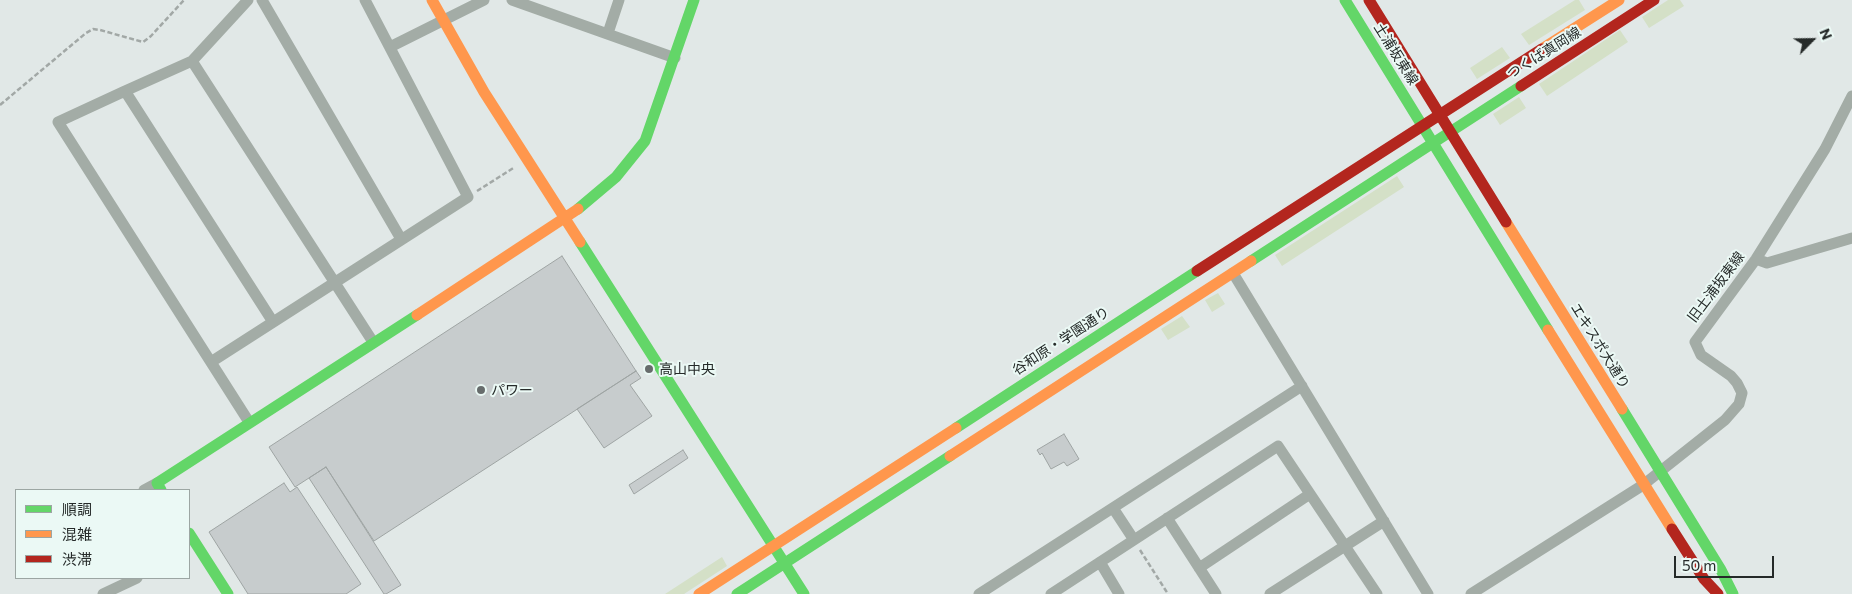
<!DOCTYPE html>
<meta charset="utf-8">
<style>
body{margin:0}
#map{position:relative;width:1852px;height:594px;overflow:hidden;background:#e1e8e7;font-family:Commissioner,"Noto Sans JP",sans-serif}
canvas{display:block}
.legend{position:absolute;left:15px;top:489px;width:175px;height:90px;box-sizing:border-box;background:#ebf9f5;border:1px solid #9ca6a3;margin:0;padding:6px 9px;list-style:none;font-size:15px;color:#252a29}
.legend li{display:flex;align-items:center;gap:10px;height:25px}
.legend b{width:25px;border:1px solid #9ca6a3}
.north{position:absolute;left:1787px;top:15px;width:50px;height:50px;-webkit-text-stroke:4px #ebf9f5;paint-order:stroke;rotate:67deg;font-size:14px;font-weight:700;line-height:20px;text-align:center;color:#252a29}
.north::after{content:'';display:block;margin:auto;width:18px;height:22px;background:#252a29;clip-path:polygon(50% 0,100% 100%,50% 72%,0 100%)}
.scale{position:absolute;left:1674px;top:556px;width:100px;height:22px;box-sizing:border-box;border:2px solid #252a29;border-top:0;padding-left:6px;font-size:15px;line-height:18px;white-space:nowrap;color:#252a29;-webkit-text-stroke:4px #ebf9f5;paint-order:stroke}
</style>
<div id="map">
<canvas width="1852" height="594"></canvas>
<ul class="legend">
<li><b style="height:6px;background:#63d668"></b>順調</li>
<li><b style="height:6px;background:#ff974d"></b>混雑</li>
<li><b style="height:6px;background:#b3261e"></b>渋滞</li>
</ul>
<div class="north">N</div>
<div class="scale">50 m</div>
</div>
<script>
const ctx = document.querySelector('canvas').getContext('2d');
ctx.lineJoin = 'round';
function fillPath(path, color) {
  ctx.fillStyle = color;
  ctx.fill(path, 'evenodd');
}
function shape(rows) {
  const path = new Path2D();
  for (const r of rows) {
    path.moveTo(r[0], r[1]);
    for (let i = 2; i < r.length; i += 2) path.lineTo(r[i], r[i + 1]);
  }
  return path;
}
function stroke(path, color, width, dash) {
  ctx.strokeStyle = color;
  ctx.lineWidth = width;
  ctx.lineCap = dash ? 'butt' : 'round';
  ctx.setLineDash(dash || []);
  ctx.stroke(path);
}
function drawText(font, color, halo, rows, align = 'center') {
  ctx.font = font + ' Commissioner,"Noto Sans JP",sans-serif';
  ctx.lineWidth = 4;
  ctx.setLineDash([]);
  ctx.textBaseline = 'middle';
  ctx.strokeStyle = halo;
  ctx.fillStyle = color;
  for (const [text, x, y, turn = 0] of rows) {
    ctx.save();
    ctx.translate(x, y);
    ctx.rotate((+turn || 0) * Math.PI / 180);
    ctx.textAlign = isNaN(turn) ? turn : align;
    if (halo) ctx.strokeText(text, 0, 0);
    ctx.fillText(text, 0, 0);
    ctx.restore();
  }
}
fillPath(shape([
 [1575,0,1579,0,1585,10,1529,45,1521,34],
 [1668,0,1680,0,1684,6,1649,28,1642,17],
 [1620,30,1628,42,1547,96,1539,84],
 [1502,47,1510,58,1477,79,1470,68],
 [1519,97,1526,108,1500,125,1493,114],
 [1397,176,1404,187,1282,266,1275,255],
 [1218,293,1225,304,1212,312,1205,300],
 [1182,316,1190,327,1168,340,1161,329],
 [722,557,727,566,684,594,665,594]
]), '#d4e0c7');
const building = shape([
 [562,256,636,371,374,541,326,467,295,487,269,447,562,256],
 [636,371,641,378,630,385,652,416,604,448,577,409,636,371],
 [1064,434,1079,459,1067,466,1064,462,1051,469,1042,453,1040,455,1037,450,1064,434],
 [683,450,688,458,634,494,629,485,683,450],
 [326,467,401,585,386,594,384,594,309,478,326,467],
 [284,483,290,492,297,487,361,584,346,594,248,594,209,532,284,483]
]);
fillPath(building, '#c7cccd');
stroke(building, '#9ea4a3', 1);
stroke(shape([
 [0,105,86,33,93,29,100,30,143,42,151,36,184,0],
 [477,191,515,167],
 [1140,550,1168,594]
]), '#a2a8a6', 2.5, [5, 2.5]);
stroke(shape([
 [262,0,401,239],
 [512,0,675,58],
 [608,33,619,0],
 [390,47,484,0],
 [192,61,248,0],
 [125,91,192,61,373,342],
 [1756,259,1767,263,1852,238],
 [1233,273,1428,594],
 [211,362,468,197,365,0],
 [249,422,58,122,125,91,273,322],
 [144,490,157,483],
 [1113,508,1134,540],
 [1167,518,1216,594],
 [1100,562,1119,594],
 [1199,568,1310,494],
 [103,594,137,578],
 [979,594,1302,386],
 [1051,594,1278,446,1377,594],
 [1270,594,1384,521],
 [1471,594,1643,485,1725,420,1739,404,1742,393,1737,383,1731,376,1701,355,1695,342,1756,259,1825,149,1852,96]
]), '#a3aca6', 11);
stroke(shape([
 [1345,0,1548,330],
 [578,209,616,177,645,141,694,0],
 [580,242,804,594],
 [1251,261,1521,86],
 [1622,409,1721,570,1733,594],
 [956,428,1197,271],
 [161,490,157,483,417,315],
 [189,533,228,594],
 [737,594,950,456]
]), '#63d668', 11);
stroke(shape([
 [432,0,484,92,580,242],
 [1542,49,1619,0],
 [1506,222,1622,409],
 [417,315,578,209],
 [1548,330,1672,529],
 [950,456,1251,261],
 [699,594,956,428]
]), '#ff974d', 11);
stroke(shape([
 [1369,0,1506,222],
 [1521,86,1654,0],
 [1197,271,1542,49],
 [1672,529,1704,579,1718,594]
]), '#b3261e', 11);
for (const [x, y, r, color] of [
 [649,369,5,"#676c6c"],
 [481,390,5,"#676c6c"]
]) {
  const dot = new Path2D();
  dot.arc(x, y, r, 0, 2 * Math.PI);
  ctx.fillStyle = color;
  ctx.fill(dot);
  stroke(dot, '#ebf9f5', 2);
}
drawText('14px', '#252a29', '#ebf9f5', [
 ["つくば真岡線",1544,53,-32],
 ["土浦坂東線",1396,54,58],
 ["旧土浦坂東線",1716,287,-53],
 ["谷和原・学園通り",1061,341,-33],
 ["エキスポ大通り",1600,346,58]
]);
drawText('14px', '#252a29', '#ebf9f5', [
 ["高山中央",659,369],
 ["パワー",491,390]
], 'left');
</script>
